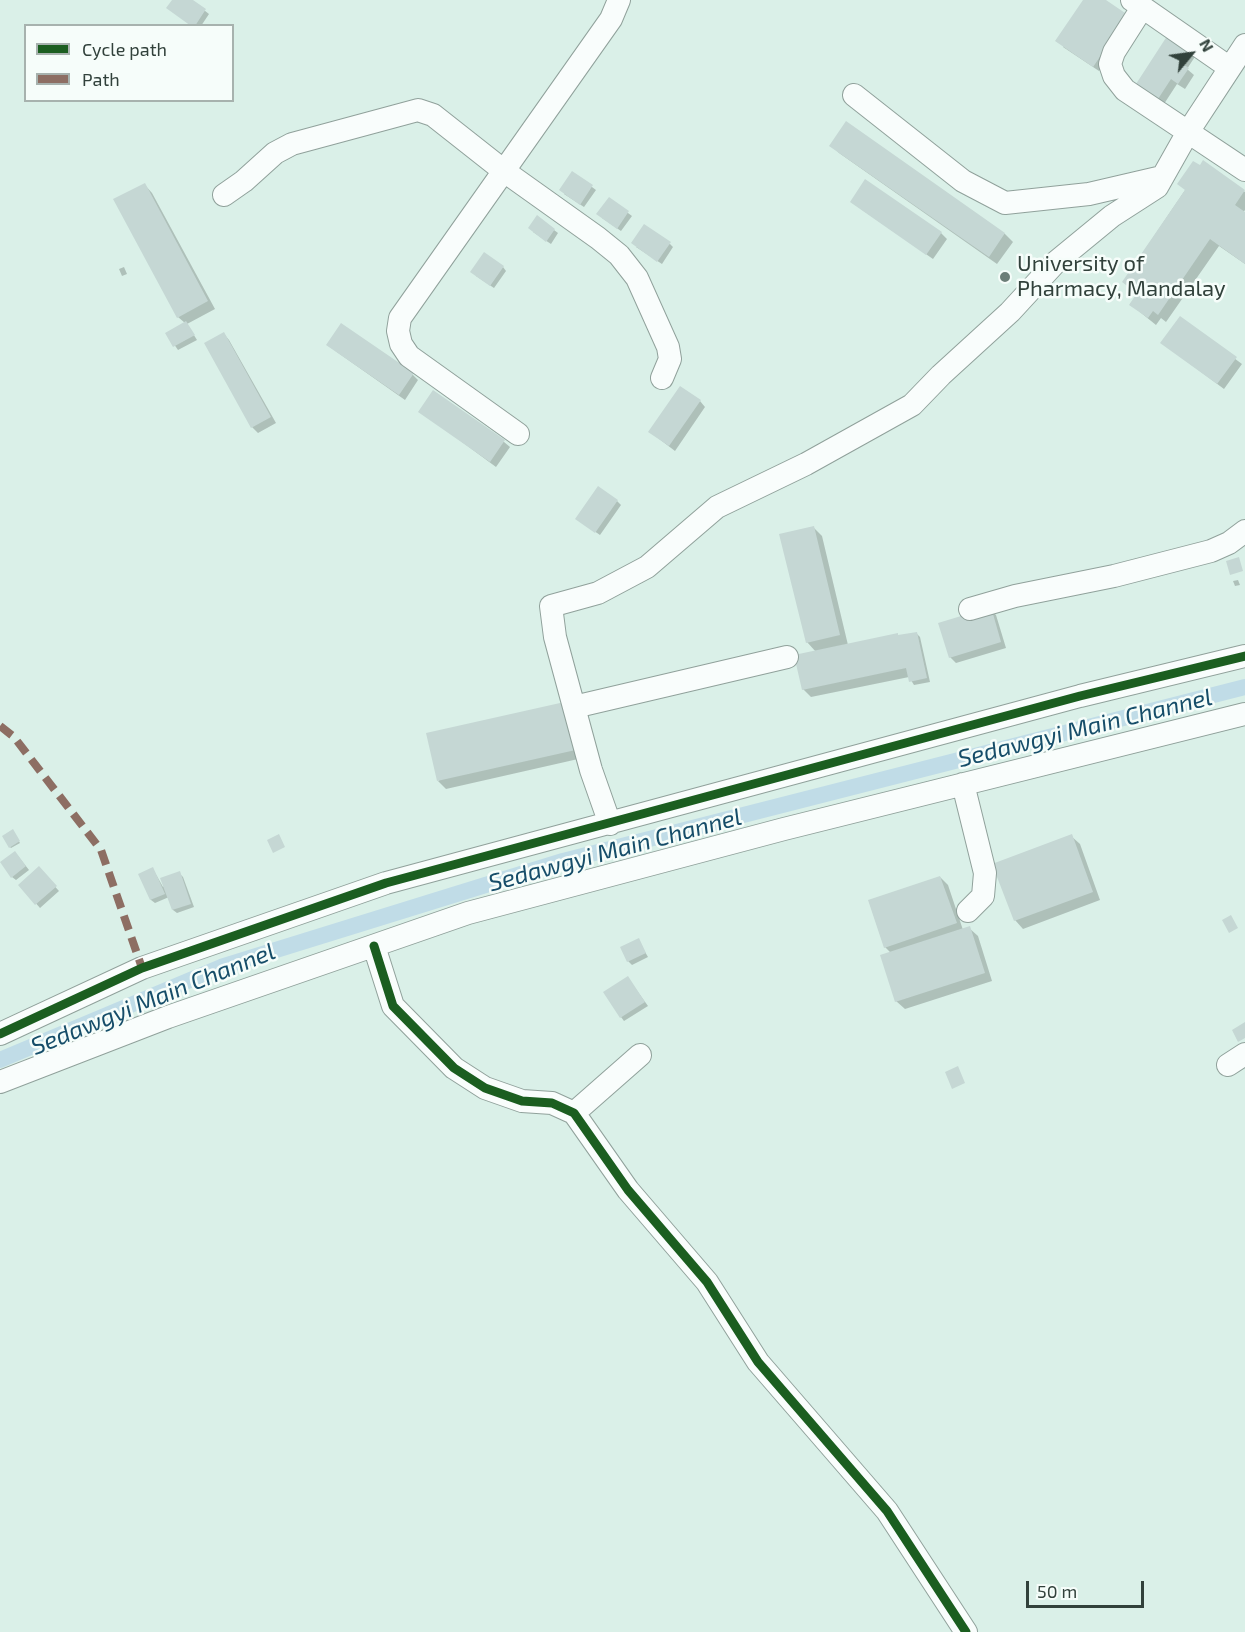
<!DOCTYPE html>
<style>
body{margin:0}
#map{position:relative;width:1245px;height:1632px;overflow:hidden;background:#daf0e8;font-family:"Exo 2",sans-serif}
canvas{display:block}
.legend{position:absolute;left:24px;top:24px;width:210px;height:78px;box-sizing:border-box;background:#f6fdfa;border:2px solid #a7b2ae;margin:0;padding:8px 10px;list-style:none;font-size:18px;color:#31413b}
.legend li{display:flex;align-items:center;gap:12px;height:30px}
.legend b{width:30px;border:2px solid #a7b2ae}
.north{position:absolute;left:1161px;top:24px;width:60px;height:60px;-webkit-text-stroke:4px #f6fdfa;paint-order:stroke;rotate:61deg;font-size:16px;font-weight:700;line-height:24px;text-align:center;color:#31413b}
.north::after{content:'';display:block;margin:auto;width:21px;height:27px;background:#31413b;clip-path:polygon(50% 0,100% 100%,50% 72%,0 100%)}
.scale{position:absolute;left:1026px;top:1581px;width:118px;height:27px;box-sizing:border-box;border:3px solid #31413b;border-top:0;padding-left:8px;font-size:18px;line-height:21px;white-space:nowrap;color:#31413b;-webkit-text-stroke:4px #f6fdfa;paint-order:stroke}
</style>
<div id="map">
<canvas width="1245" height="1632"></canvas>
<ul class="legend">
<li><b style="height:8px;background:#1b5e20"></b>Cycle path</li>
<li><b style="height:8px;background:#8d6e63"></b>Path</li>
</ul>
<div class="north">N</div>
<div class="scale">50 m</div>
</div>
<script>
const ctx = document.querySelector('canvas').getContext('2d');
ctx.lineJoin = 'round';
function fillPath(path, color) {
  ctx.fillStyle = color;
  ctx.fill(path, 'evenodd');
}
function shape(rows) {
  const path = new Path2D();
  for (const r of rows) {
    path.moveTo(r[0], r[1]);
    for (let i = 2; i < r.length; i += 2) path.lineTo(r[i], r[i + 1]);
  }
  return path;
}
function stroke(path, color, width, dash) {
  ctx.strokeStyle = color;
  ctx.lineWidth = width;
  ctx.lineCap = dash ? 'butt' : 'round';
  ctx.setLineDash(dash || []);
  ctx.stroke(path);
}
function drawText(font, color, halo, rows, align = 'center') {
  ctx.font = font + ' "Exo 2",sans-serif';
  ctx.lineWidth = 5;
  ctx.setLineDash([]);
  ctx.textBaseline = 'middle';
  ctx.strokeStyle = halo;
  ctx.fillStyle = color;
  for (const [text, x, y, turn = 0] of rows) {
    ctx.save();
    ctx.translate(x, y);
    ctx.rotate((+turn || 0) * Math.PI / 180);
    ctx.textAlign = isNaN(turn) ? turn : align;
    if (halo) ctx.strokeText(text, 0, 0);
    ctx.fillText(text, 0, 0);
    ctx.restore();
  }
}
fillPath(shape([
 [174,0,191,0,209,14,201,26,192,26],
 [1085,0,1103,0,1133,22,1099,71,1063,47],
 [1172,32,1198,52,1187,69,1194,75,1185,89,1177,84,1164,104,1151,103],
 [847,123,1005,234,1013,242,997,264,839,153,831,145],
 [1204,162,1245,192,1245,210,1243,213,1245,214,1245,264,1219,246,1166,322,1161,318,1156,325,1130,304,1138,294,1123,282],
 [573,173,596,190,584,207,564,194],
 [144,184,152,193,215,309,187,324,197,340,178,350,167,334,185,323,178,317],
 [609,199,632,216,621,231,602,218],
 [851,202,941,233,947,239,933,259],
 [554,230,558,233,551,244,533,232],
 [670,244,673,247,662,264,636,247],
 [124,267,127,274,122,276,119,269],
 [503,267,506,271,494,288,476,276],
 [1180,318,1242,364,1224,389,1162,343],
 [224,334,229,340,276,423,258,433,252,427],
 [334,350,413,375,418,380,405,400],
 [700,401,705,407,675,451,650,432],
 [420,411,504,442,510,447,496,467],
 [617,501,621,505,600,535,581,522],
 [814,528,822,536,848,645,916,633,920,637,930,682,914,685,909,677,811,697,803,689,816,652,807,642],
 [1238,580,1240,585,1235,586,1233,581],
 [990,609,996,615,1006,648,956,663,950,657],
 [568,702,587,757,446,789,438,781],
 [14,833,20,843,11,848,10,847],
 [1071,836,1080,844,1100,900,1023,929,1015,920],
 [18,856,29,870,16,880,12,877],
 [39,869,59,891,40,908,20,885],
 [153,869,163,887,179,873,183,877,194,907,177,913,173,910,169,897,155,903,151,900,140,874],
 [940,877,948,885,963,930,969,928,978,936,992,981,905,1009,896,1001,891,953,885,947],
 [638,940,648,957,632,965,628,961],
 [628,978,648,1006,624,1021,621,1017]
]), '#0003');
stroke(shape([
 [0,1060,221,967,563,861,1245,687]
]), '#c0dce7', 16);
fillPath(shape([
 [172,0,193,0,206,9,195,26,191,26,166,8],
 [1083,0,1106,0,1128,15,1093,67,1055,41],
 [1171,30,1193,45,1181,63,1189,68,1178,84,1171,79,1158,99,1136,84],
 [846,121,1005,233,989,257,829,146],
 [1203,160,1245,190,1235,205,1245,212,1245,264,1210,239,1158,315,1153,311,1148,318,1129,305,1137,293,1122,282,1185,190,1177,184,1193,161,1200,165],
 [572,171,593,185,580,205,559,190],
 [865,179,942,232,926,255,850,202],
 [145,183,208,301,177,318,113,199],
 [609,197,629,211,617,229,596,214],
 [537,215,555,229,546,242,528,228],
 [644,224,671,242,657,262,631,243],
 [484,252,504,266,490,286,470,272],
 [1180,316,1237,357,1217,384,1160,343],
 [186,321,195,335,173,347,165,333],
 [341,323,414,373,399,395,326,345],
 [224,332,271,417,251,428,204,343],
 [680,386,701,400,669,446,648,432],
 [433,390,505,440,490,462,418,412],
 [598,486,618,500,595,533,575,519],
 [814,526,840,635,806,643,779,534],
 [1239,557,1243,571,1230,575,1226,561],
 [991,607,1001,642,949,658,938,623],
 [917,632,927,678,909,682,906,668,802,690,794,655,898,633,898,635],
 [569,701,580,749,437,781,426,733],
 [13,829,20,841,9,848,2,836],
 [279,834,285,847,273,853,267,840],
 [1072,834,1093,892,1014,921,992,864],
 [15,851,26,866,11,878,0,862],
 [39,866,57,886,35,905,18,885],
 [153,867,165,894,150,900,138,874],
 [180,871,191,904,172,910,160,878],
 [940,876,957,923,884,948,868,900],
 [1231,915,1238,928,1229,933,1222,920],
 [970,926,985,973,895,1002,880,955],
 [639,938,646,953,627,962,620,947],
 [628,976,645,1002,620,1018,603,992],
 [1245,1022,1245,1038,1238,1042,1232,1030],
 [958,1066,965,1083,952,1089,945,1072]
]), '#c5d7d4');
const minor = shape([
 [1132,0,1230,68],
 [1142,8,1114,52,1110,64,1114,76,1125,90,1245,170],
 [854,95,963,181,1005,203,1089,194,1162,177],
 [224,195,244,181,275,153,292,144,418,110,433,115,504,171,598,238,619,255,637,278,668,347,670,359,662,378],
 [518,434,409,356,401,344,398,331,400,318,611,19,619,0],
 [970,609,1015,596,1114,576,1211,551,1229,543,1245,531],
 [574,707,787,657],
 [963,784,985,873,983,896,968,911],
 [610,824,591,770,555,637,551,606,598,593,647,567,717,507,806,464,912,405,941,375,1010,312,1056,262,1112,216,1157,187,1188,132,1245,45],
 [374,946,393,1006,454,1068,485,1088,522,1101,552,1103,574,1113,628,1190,707,1282,758,1362,887,1511,966,1632],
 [0,1034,142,968,386,883,1080,696,1245,656],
 [1228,1065,1245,1054],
 [0,1082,168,1017,468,913,784,829,1245,714],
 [574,1113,640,1055]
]);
stroke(minor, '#90a19b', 24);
stroke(minor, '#f9fdfc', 22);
stroke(shape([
 [0,726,14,737,101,850,142,968]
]), '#8d6e63', 8, [15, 8]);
stroke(shape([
 [374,946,393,1006,454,1068,485,1088,522,1101,552,1103,574,1113,628,1190,707,1282,758,1362,887,1511,966,1632],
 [0,1034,142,968,386,883,1080,696,1245,656]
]), '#1b5e20', 9);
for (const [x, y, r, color] of [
 [1005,277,6,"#6c7e78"]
]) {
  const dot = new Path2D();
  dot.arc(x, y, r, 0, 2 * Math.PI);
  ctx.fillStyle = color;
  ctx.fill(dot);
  stroke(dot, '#f6fdfa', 2);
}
drawText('22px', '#31413b', '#f6fdfa', [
 ["University of",1017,264],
 ["Pharmacy, Mandalay",1017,289]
], 'left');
drawText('italic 24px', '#164d69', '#f6fdfa', [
 ["Sedawgyi Main Channel",1085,728,-14],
 ["Sedawgyi Main Channel",615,850,-15],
 ["Sedawgyi Main Channel",153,999,-22]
]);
</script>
